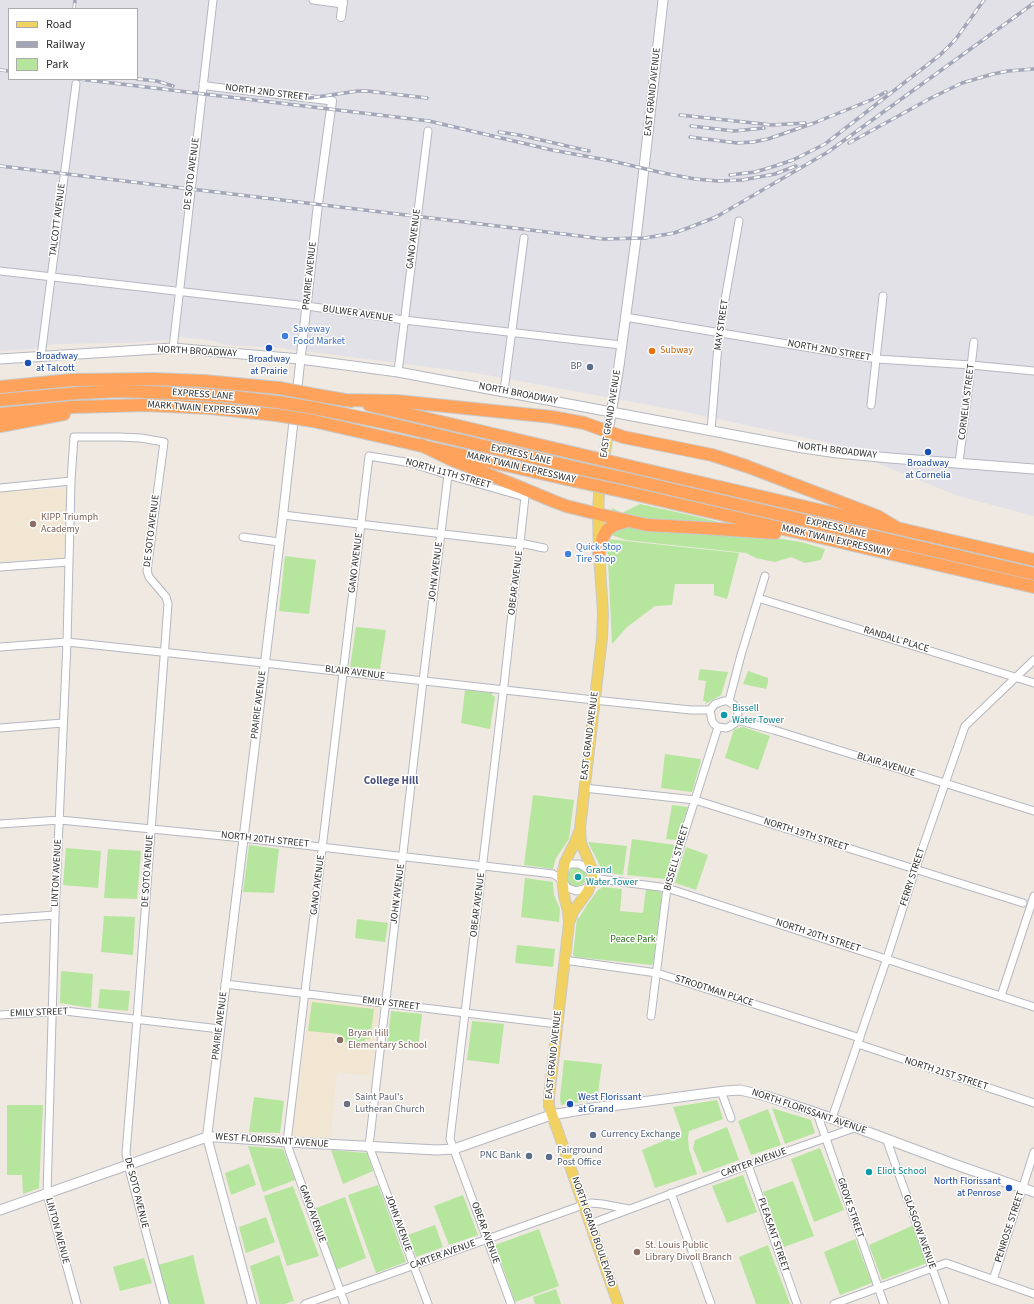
<!DOCTYPE html>
<style>
body{margin:0}
#map{position:relative;width:1034px;height:1304px;overflow:hidden;background:#efe9e1;font-family:"Source Sans 3",sans-serif}
canvas{display:block}
.legend{position:absolute;left:8px;top:8px;width:130px;height:72px;box-sizing:border-box;background:#fff;border:1px solid #ababab;margin:0;padding:5px 7px;list-style:none;font-size:12px;color:#2e2e2e}
.legend li{display:flex;align-items:center;gap:8px;height:20px}
.legend b{width:20px;border:1px solid #ababab}
</style>
<div id="map">
<canvas width="1034" height="1304"></canvas>
<ul class="legend">
<li><b style="height:5px;background:#f2d163"></b>Road</li>
<li><b style="height:5px;background:#a3a6b8"></b>Railway</li>
<li><b style="height:11px;background:#b6e59e"></b>Park</li>
</ul>
</div>
<script>
const ctx = document.querySelector('canvas').getContext('2d');
ctx.lineJoin = 'round';
function fillPath(path, color) {
  ctx.fillStyle = color;
  ctx.fill(path, 'evenodd');
}
function shape(rows) {
  const path = new Path2D();
  for (const r of rows) {
    path.moveTo(r[0], r[1]);
    for (let i = 2; i < r.length; i += 2) path.lineTo(r[i], r[i + 1]);
  }
  return path;
}
function stroke(path, color, width, dash) {
  ctx.strokeStyle = color;
  ctx.lineWidth = width;
  ctx.lineCap = dash ? 'butt' : 'round';
  ctx.setLineDash(dash || []);
  ctx.stroke(path);
}
function drawText(font, color, halo, rows, align = 'center') {
  ctx.font = font + ' "Source Sans 3",sans-serif';
  ctx.lineWidth = 3;
  ctx.setLineDash([]);
  ctx.textBaseline = 'middle';
  ctx.strokeStyle = halo;
  ctx.fillStyle = color;
  for (const [text, x, y, turn = 0] of rows) {
    ctx.save();
    ctx.translate(x, y);
    ctx.rotate((+turn || 0) * Math.PI / 180);
    ctx.textAlign = isNaN(turn) ? turn : align;
    if (halo) ctx.strokeText(text, 0, 0);
    ctx.fillText(text, 0, 0);
    ctx.restore();
  }
}
fillPath(shape([
 [0,0,1034,0,1034,516,958,496,825,442,676,410,476,373,280,348,224,345,215,341,181,337,168,340,126,343,55,344,32,349,0,351],
 [9,9,137,9,137,79,9,79]
]), '#e3e1e8');
fillPath(shape([
 [63,488,67,490,64,556,63,557,0,562,0,492],
 [310,999,377,1006,379,1009,371,1076,337,1072,330,1139,295,1137,293,1134]
]), '#f0e6d1');
fillPath(shape([
 [640,504,694,516,743,528,655,523,612,512,612,508,622,513],
 [627,525,769,537,801,542,825,549,821,560,805,563,791,557,775,562,756,558,746,553,626,540,608,534],
 [607,539,739,553,727,599,714,595,714,584,675,584,672,605,655,606,627,627,612,644],
 [285,556,316,560,309,614,279,611],
 [356,627,386,630,380,669,350,667],
 [700,669,728,672,721,695,705,704,706,701,703,701,706,681,698,680],
 [748,671,768,678,768,682,766,689,743,684],
 [465,690,492,693,492,695,495,697,490,729,461,723],
 [743,727,770,736,758,770,725,758,734,729],
 [665,754,700,759,701,761,692,792,661,788],
 [533,795,574,800,569,839,556,858,553,869,524,865],
 [672,805,688,807,677,840,666,839],
 [632,839,675,845,665,879,627,875],
 [588,842,627,846,623,875,603,872],
 [249,845,279,849,274,893,243,892],
 [686,847,708,855,696,890,675,883],
 [66,848,101,851,98,888,63,885],
 [108,849,141,851,137,899,104,898],
 [575,867,582,868,586,873,587,876,587,879,583,884,577,887,571,885,567,880,567,876,570,870],
 [525,878,553,882,554,895,560,909,559,922,521,917],
 [603,887,622,889,620,911,643,913,646,889,661,892,662,895,654,960,652,965,575,957,573,955,577,918,579,918,587,905,598,890],
 [104,916,135,917,133,955,101,952],
 [357,919,388,923,385,942,355,938],
 [517,945,555,949,553,967,515,963],
 [61,971,93,974,91,1008,60,1003],
 [100,989,130,991,128,1011,98,1008],
 [312,1002,374,1009,370,1039,365,1039,364,1045,338,1041,339,1034,308,1031],
 [391,1011,422,1014,418,1048,387,1044],
 [472,1021,504,1024,499,1064,467,1060],
 [564,1060,602,1064,597,1100,561,1105,560,1097],
 [254,1097,284,1101,280,1133,249,1132],
 [717,1100,723,1119,689,1131,688,1138,689,1149,697,1174,655,1188,642,1150,682,1133,673,1107],
 [7,1105,43,1105,39,1188,23,1194,22,1175,7,1175],
 [772,1108,811,1120,815,1133,785,1144],
 [768,1109,781,1145,751,1155,738,1121],
 [727,1127,739,1160,703,1173,693,1148,695,1140],
 [248,1146,283,1149,295,1180,263,1192],
 [820,1148,844,1210,814,1222,791,1159],
 [331,1150,367,1153,373,1171,343,1184],
 [249,1164,256,1185,231,1195,225,1173],
 [743,1175,757,1212,727,1223,712,1186],
 [793,1181,814,1236,784,1247,763,1192],
 [378,1185,406,1262,376,1273,348,1195],
 [293,1186,319,1256,287,1266,264,1196],
 [463,1195,478,1235,449,1245,434,1206],
 [345,1197,366,1258,336,1270,314,1209],
 [266,1217,275,1242,246,1253,239,1227],
 [435,1225,443,1247,416,1257,408,1235],
 [914,1225,927,1263,882,1280,869,1245],
 [539,1229,559,1286,515,1302,495,1245],
 [855,1239,872,1283,840,1295,824,1252],
 [768,1245,790,1304,756,1304,739,1257],
 [193,1255,205,1304,169,1304,158,1265],
 [279,1255,294,1301,284,1304,260,1304,250,1266],
 [144,1258,152,1283,120,1291,113,1267],
 [556,1289,561,1304,535,1304,533,1297]
]), '#b6e59e');
const minor = shape([
 [313,0,343,4],
 [203,84,207,86,332,101],
 [0,271,307,306,404,320,621,345],
 [625,317,877,359,971,365,1034,371],
 [173,348,213,0],
 [41,356,76,84],
 [398,372,428,131],
 [504,391,524,238],
 [871,405,883,296],
 [711,431,719,333,739,221],
 [959,463,974,342],
 [0,488,71,481],
 [283,515,520,543,544,548],
 [243,537,279,542],
 [0,567,68,562],
 [758,598,1034,683],
 [0,647,67,642,264,663,594,700,691,710,710,710],
 [724,701,728,701,734,705,738,712,737,720,735,723,729,727,726,728,718,727,714,724,712,721,710,710,715,704,724,701],
 [729,701,741,655,765,576],
 [737,720,774,730,1034,811],
 [0,728,63,723],
 [584,788,695,800,1023,903],
 [0,824,60,820,243,838,553,874,558,877,568,888,576,891,584,889,600,879],
 [562,869,570,864,579,864,583,866,600,879,667,888,1034,1007],
 [0,919,55,915],
 [564,960,657,973,860,1038],
 [225,984,557,1024],
 [1001,996,1034,896],
 [0,1015,65,1011,220,1029],
 [651,1016,667,888,718,727],
 [858,1044,1034,1103],
 [721,1091,731,1118],
 [817,1113,884,1304],
 [832,1118,887,958,915,870,965,726,1034,660],
 [886,1138,945,1304],
 [748,1165,797,1304],
 [671,1193,711,1304],
 [590,1224,748,1165,857,1127],
 [993,1280,1034,1152],
 [77,1304,47,1194,55,915,67,642,71,481,74,437,119,437,141,438,164,442,147,571,149,577,166,597,168,604,137,1019,126,1153,128,1165,165,1304],
 [305,1304,583,1205,591,1203,602,1204,629,1209],
 [345,1304,290,1153,287,1142,369,456,411,463,448,475,525,497,504,685,450,1139,511,1304],
 [428,1304,369,1146,423,681,448,475],
 [834,1304,946,1263,1034,1294]
]);
const tertiary = shape([
 [341,17,343,0],
 [252,1304,207,1137,283,515,318,204,332,101]
]);
const secondary = shape([
 [0,359,173,348,300,359,398,372,803,448,837,453,890,458,1034,469],
 [608,432,619,366,636,239,663,0],
 [0,1210,207,1137,217,1137,287,1142,437,1150,454,1149,551,1115,599,1107,619,1105,725,1091,740,1090,766,1096,817,1113,951,1163,1034,1192]
]);
const primary = shape([
 [579,832,575,842,565,862,562,876,564,896,568,911,569,923,549,1097,549,1106,618,1304],
 [569,923,573,912,588,891,592,880,592,869,581,843,580,828,602,638,603,613,599,553,598,514,599,494,608,432]
]);
const motorway = shape([
 [0,387,71,380,153,379,204,381,279,388],
 [316,395,351,401],
 [0,400,78,393,121,391,196,394,226,396,277,402],
 [343,400,397,401,552,417,584,423,623,437,712,455,746,466,877,516,897,528],
 [369,405,578,454],
 [314,408,382,422,577,468],
 [0,414,73,407,146,405,210,408,276,415],
 [313,421,575,481],
 [0,426,64,414],
 [421,445,452,460,517,486,553,501,566,506,598,514,647,525,704,528,775,533],
 [629,466,1034,560],
 [627,479,1034,574],
 [625,492,1034,587],
 [599,553,603,537,607,530,614,525,627,521]
]);
stroke(minor, '#b4b7c1', 9);
stroke(tertiary, '#b4b7c1', 10);
stroke(secondary, '#b4b7c1', 11);
stroke(primary, '#c9c9c9', 12);
stroke(motorway, '#c9c9c9', 14);
stroke(minor, '#fff', 7);
stroke(tertiary, '#fff', 8);
stroke(secondary, '#fff', 9);
stroke(primary, '#f2d163', 10);
stroke(motorway, '#ffa35c', 12);
const rail = shape([
 [74,9,75,0],
 [0,70,9,71],
 [79,79,429,121,552,150,612,161,663,173,695,179,718,181,742,180,775,174,796,166],
 [137,79,157,81,173,86],
 [290,99,310,98,358,91,367,91,427,98],
 [680,115,772,125,805,123],
 [691,126,734,131,764,128],
 [499,132,519,135,589,151],
 [690,137,737,143,753,142,768,139,814,123,871,100,886,92],
 [849,143,931,98,962,83,993,74,1008,71,1034,69],
 [0,166,580,236,603,239,645,238,674,233,688,228,716,217,828,152,1034,3],
 [730,175,755,172,772,167,793,160,825,144,940,55,955,40,984,0]
]);
stroke(rail, '#a3a6b8', 3.5);
stroke(rail, '#fff', 2, [6]);
const motorwayBridge = shape([
 [279,388,316,395],
 [277,402,314,408],
 [276,415,313,421],
 [578,454,629,466],
 [577,468,627,479],
 [575,481,625,492]
]);
stroke(motorwayBridge, '#c9c9c9', 14, []);
stroke(motorwayBridge, '#ffa35c', 12);
for (const [x, y, r, color] of [
 [285,336,4,"#3f7fe0"],
 [269,348,4,"#1a4fb4"],
 [652,351,4,"#e8710a"],
 [28,363,4,"#1a4fb4"],
 [590,367,4,"#5c6f8a"],
 [928,452,4,"#1a4fb4"],
 [33,524,4,"#8d6e63"],
 [568,554,4,"#3f7fe0"],
 [724,715,4,"#0f9aa8"],
 [578,877,4,"#0f9aa8"],
 [340,1040,4,"#8d6e63"],
 [347,1104,4,"#6b7280"],
 [570,1104,4,"#1a4fb4"],
 [593,1135,4,"#5c6f8a"],
 [529,1156,4,"#5c6f8a"],
 [549,1157,4,"#5c6f8a"],
 [869,1172,4,"#0f9aa8"],
 [1009,1188,4,"#1a4fb4"],
 [637,1252,4,"#8d6e63"]
]) {
  const dot = new Path2D();
  dot.arc(x, y, r, 0, 2 * Math.PI);
  ctx.fillStyle = color;
  ctx.fill(dot);
  stroke(dot, '#fff', 1.5);
}
drawText('10px', '#2e2e2e', '#fff', [
 ["EAST GRAND AVENUE",653,92,-84],
 ["NORTH 2ND STREET",267,93,7],
 ["DE SOTO AVENUE",192,174,-83],
 ["TALCOTT AVENUE",58,220,-83],
 ["GANO AVENUE",414,239,-83],
 ["PRAIRIE AVENUE",310,276,-84],
 ["BULWER AVENUE",358,314,8],
 ["MAY STREET",722,325,-82],
 ["NORTH 2ND STREET",829,351,10],
 ["NORTH BROADWAY",197,352,3],
 ["NORTH BROADWAY",518,394,11],
 ["EXPRESS LANE",203,395,4],
 ["CORNELIA STREET",967,402,-83],
 ["MARK TWAIN EXPRESSWAY",203,409,4],
 ["EAST GRAND AVENUE",611,414,-81],
 ["NORTH BROADWAY",837,451,7],
 ["EXPRESS LANE",521,455,13],
 ["MARK TWAIN EXPRESSWAY",521,468,13],
 ["NORTH 11TH STREET",448,474,16],
 ["EXPRESS LANE",836,528,13],
 ["DE SOTO AVENUE",152,531,-83],
 ["MARK TWAIN EXPRESSWAY",836,541,13],
 ["GANO AVENUE",356,563,-83],
 ["JOHN AVENUE",436,572,-83],
 ["OBEAR AVENUE",516,583,-83],
 ["RANDALL PLACE",896,640,17],
 ["BLAIR AVENUE",355,673,7],
 ["PRAIRIE AVENUE",259,705,-83],
 ["EAST GRAND AVENUE",590,736,-83],
 ["BLAIR AVENUE",886,765,17],
 ["NORTH 19TH STREET",806,835,18],
 ["NORTH 20TH STREET",265,840,6],
 ["BISSELL STREET",677,858,-74],
 ["DE SOTO AVENUE",148,871,-86],
 ["LINTON AVENUE",57,873,-87],
 ["FERRY STREET",913,877,-72],
 ["GANO AVENUE",318,885,-83],
 ["JOHN AVENUE",398,894,-83],
 ["OBEAR AVENUE",478,905,-83],
 ["NORTH 20TH STREET",818,936,18],
 ["STRODTMAN PLACE",714,991,18],
 ["EMILY STREET",391,1004,7],
 ["EMILY STREET",39,1013,-2],
 ["PRAIRIE AVENUE",220,1026,-83],
 ["EAST GRAND AVENUE",554,1055,-84],
 ["NORTH 21ST STREET",946,1074,18],
 ["NORTH FLORISSANT AVENUE",809,1112,19],
 ["WEST FLORISSANT AVENUE",272,1141,4],
 ["CARTER AVENUE",754,1163,-20],
 ["DE SOTO AVENUE",136,1193,76],
 ["GROVE STREET",850,1208,71],
 ["GANO AVENUE",312,1214,70],
 ["JOHN AVENUE",398,1223,70],
 ["PENROSE STREET",1010,1227,-72],
 ["LINTON AVENUE",57,1231,75],
 ["NORTH GRAND BOULEVARD",593,1232,71],
 ["GLASGOW AVENUE",919,1232,70],
 ["OBEAR AVENUE",485,1233,70],
 ["PLEASANT STREET",773,1235,71],
 ["CARTER AVENUE",443,1255,-20]
]);
drawText('10px', '#366cbe', '#fff', [
 ["Saveway",293,330],
 ["Food Market",293,342],
 ["Quick Stop",576,548],
 ["Tire Shop",576,560]
], 'left');
drawText('10px', '#c56008', '#fff', [
 ["Subway",660,351]
], 'left');
drawText('10px', '#164399', '#fff', [
 ["Broadway",36,357],
 ["at Talcott",36,369],
 ["Broadway",269,360,"center"],
 ["at Prairie",269,372,"center"],
 ["Broadway",928,464,"center"],
 ["at Cornelia",928,476,"center"],
 ["West Florissant",578,1098],
 ["at Grand",578,1110],
 ["North Florissant",1001,1182,"right"],
 ["at Penrose",1001,1194,"right"]
], 'left');
drawText('10px', '#4e5e75', '#fff', [
 ["BP",582,367],
 ["Currency Exchange",601,1135,"left"],
 ["Fairground",557,1151,"left"],
 ["Post Office",557,1163,"left"],
 ["PNC Bank",521,1156]
], 'right');
drawText('10px', '#785e54', '#fff', [
 ["KIPP Triumph",41,518],
 ["Academy",41,530],
 ["Bryan Hill",348,1034],
 ["Elementary School",348,1046],
 ["St. Louis Public",645,1246],
 ["Library Divoll Branch",645,1258]
], 'left');
drawText('10px', '#0d838f', '#fff', [
 ["Bissell",732,709],
 ["Water Tower",732,721],
 ["Grand",586,871],
 ["Water Tower",586,883],
 ["Eliot School",877,1172]
], 'left');
drawText('10px', '#2c6e1b', '#fff', [
 ["Peace Park",633,940]
]);
drawText('10px', '#5b616d', '#fff', [
 ["Saint Paul's",355,1098],
 ["Lutheran Church",355,1110]
], 'left');
drawText('bold 11px', '#4d5680', '#fff', [
 ["College Hill",391,782]
]);
</script>
